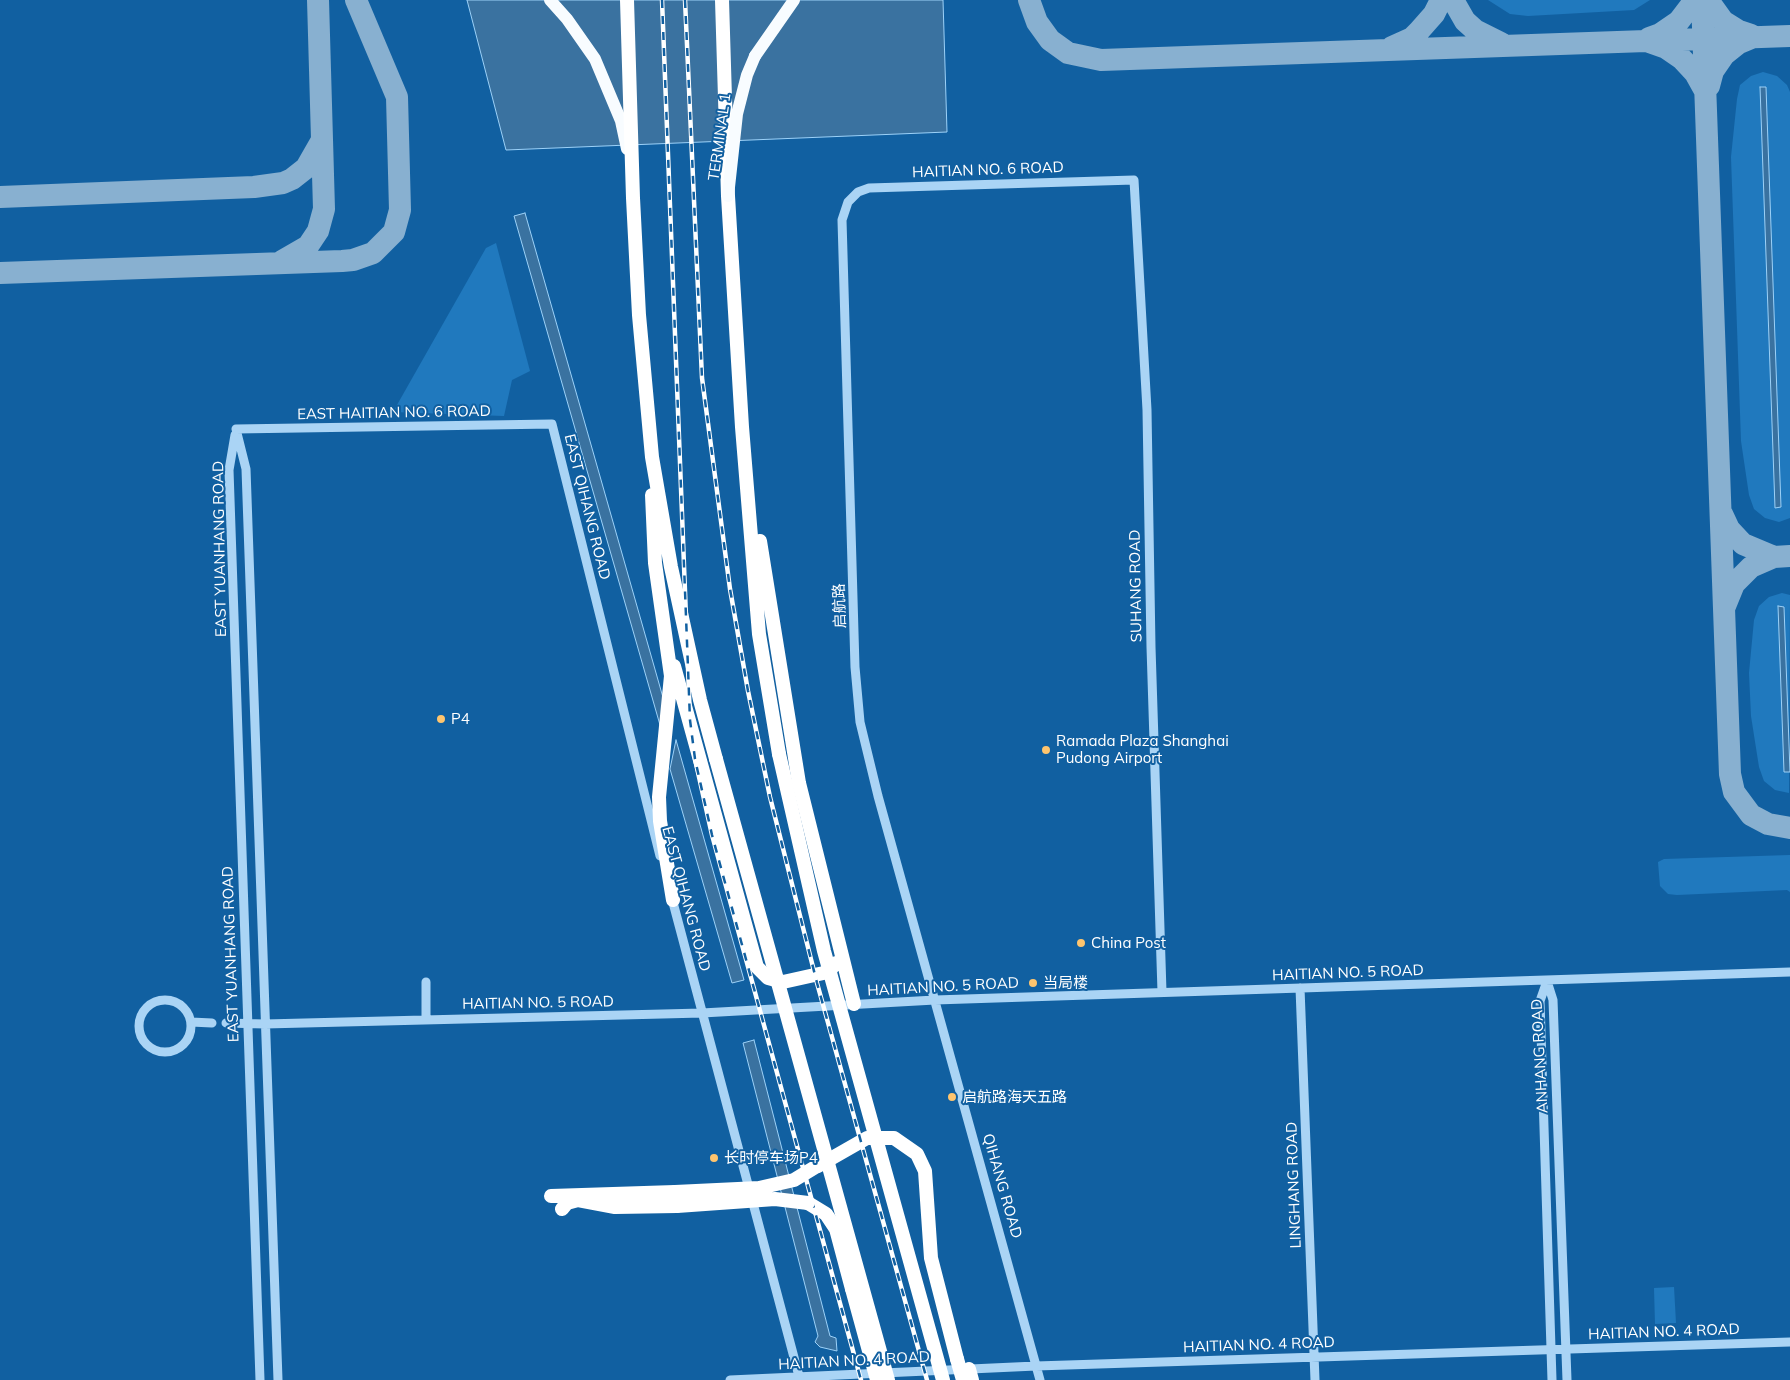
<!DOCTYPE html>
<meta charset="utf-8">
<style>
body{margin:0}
canvas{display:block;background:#1160a1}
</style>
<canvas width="1790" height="1380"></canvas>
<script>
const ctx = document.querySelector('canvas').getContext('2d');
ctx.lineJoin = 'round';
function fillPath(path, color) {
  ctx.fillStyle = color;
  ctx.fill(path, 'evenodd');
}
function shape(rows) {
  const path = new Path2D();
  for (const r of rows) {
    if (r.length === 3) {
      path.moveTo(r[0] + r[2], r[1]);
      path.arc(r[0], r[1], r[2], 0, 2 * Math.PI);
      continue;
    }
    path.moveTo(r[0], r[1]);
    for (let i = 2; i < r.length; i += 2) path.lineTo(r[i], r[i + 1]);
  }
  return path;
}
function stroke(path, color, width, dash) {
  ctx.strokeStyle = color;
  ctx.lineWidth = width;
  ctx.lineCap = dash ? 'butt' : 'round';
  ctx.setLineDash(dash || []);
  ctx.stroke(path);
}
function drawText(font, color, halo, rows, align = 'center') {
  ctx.font = font + ' Mulish,"Noto Sans SC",sans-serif';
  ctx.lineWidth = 4;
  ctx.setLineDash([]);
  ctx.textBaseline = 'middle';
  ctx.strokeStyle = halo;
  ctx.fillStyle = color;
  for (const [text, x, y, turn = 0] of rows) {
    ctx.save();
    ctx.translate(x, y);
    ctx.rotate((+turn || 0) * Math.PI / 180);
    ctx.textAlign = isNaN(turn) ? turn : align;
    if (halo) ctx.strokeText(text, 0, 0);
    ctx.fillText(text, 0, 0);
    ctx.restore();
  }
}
fillPath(shape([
 [1488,0,1650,0,1634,10,1528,16,1510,14],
 [1763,72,1777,76,1787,85,1790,92,1790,518,1779,522,1765,518,1754,509,1749,495,1741,441,1731,157,1737,99,1740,85,1751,76],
 [496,243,530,371,512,380,504,416,393,412,486,248],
 [1782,593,1790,595,1789,793,1775,790,1764,781,1759,767,1751,716,1749,673,1754,620,1759,606,1769,597],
 [1790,855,1790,892,1787,890,1677,895,1668,894,1660,886,1658,862,1664,859],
 [1674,1287,1676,1323,1655,1324,1654,1288]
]), '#2079be');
const water = shape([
 [467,0,943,0,947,132,506,150,467,0],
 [1760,87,1766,87,1781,507,1775,508,1760,87],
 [525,213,664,701,660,725,514,216,525,213],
 [1778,606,1784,607,1790,772,1784,772,1778,606],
 [676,740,744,980,732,983,670,769,676,740],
 [754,1040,830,1336,836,1338,837,1351,820,1347,815,1342,818,1336,743,1043,754,1040]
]);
fillPath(water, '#3a72a0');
stroke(water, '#9cd1f8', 1);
stroke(shape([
 [1029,0,1037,22,1050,40,1068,53,1101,60,1790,36],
 [1453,0,1465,21,1475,30,1501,43],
 [1702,0,1730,774,1734,792,1751,815,1768,824,1790,828],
 [1708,0,1723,21,1739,31,1751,35],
 [1649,38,1660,34,1679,21,1695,0],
 [1649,42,1666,48,1682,59,1695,73,1705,91],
 [1392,47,1412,38,1419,31,1434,14,1441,0],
 [1709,86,1713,71,1724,55,1739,43,1751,38],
 [0,197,254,187,283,183,292,179,306,168,322,140],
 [282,261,308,246,318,231,324,209,318,0],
 [0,273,342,261,353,260,373,253,394,232,400,210,397,97,356,0],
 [1722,514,1729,529,1743,544,1774,557],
 [1725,606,1734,584,1751,567,1774,557,1790,556]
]), '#88b0d0', 22);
stroke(shape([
 [236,429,552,424,660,856],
 [236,429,246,469,278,1380],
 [235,435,229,470,260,1380],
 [671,895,800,1380],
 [1547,981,1540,1001,1552,1380],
 [1547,981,1553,1000,1567,1380],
 [426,982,426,1020],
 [1300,988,1315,1380],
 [165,1026,26],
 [191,1022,212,1023],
 [226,1023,265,1024,702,1013,935,1000,1790,972],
 [730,1380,1036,1366,1790,1342],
 [1040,1380,878,796,860,722,855,667,842,220,848,202,858,192,869,188,1134,180,1147,410,1151,647,1162,992]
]), '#aad4f5', 9);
stroke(shape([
 [550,0,567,19,595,59,621,121,627,149],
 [755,56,794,0]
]), '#f8fcff', 12);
stroke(shape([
 [627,0,633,198,639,315,652,457,671,567,700,700,716,759],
 [722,0,728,196,742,427,759,634,779,754],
 [652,495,655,563,671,676,659,797,660,821,673,900],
 [760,541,799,783,854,1004],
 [674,666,757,967,768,978,783,982,828,972,836,963],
 [818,1166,867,1138,894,1138,917,1154,925,1171,931,1258,957,1359],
 [551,1196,675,1192],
 [808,1203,826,1214,836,1229,852,1289],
 [562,1209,567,1203,578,1200,615,1207,677,1206],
 [969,1369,972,1380]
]), '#fff', 14);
const rail = shape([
 [662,0,688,668,690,720,695,759,712,835,861,1380],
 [685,0,702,378,730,589,748,691,770,797,817,983,927,1380]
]);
stroke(rail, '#fff', 4.5);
stroke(rail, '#1160a1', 2.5, [8]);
stroke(shape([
 [728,196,737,114,747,75,755,56]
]), '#f8fcff', 12);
stroke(shape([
 [779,754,824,951,943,1380],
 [716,759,888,1380],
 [675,1192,759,1188,794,1180,817,1166],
 [677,1206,775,1199,808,1203],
 [852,1289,877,1380],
 [957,1359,963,1380]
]), '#fff', 14);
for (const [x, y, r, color] of [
 [441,719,5,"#ffc56e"],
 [1046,750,5,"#ffc56e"],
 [1081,943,5,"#ffc56e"],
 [1033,983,5,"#ffc56e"],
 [952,1097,5,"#ffc56e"],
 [714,1158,5,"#ffc56e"]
]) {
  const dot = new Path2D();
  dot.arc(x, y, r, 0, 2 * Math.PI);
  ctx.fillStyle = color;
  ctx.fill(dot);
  stroke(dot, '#1160a1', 2);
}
drawText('15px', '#fff', '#1160a1', [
 ["TERMINAL 1",720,137,-82],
 ["HAITIAN NO. 6 ROAD",988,170,-2],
 ["EAST HAITIAN NO. 6 ROAD",394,413,-1],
 ["EAST QIHANG ROAD",587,507,76],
 ["EAST YUANHANG ROAD",220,549,-91],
 ["SUHANG ROAD",1136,586,-91],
 ["启航路",840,606,-92],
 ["EAST QIHANG ROAD",686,899,75],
 ["EAST YUANHANG ROAD",231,954,-92],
 ["HAITIAN NO. 5 ROAD",1348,973,-2],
 ["HAITIAN NO. 5 ROAD",943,987,-3],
 ["HAITIAN NO. 5 ROAD",538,1003,-1],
 ["ANHANG ROAD",1540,1056,-93],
 ["LINGHANG ROAD",1294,1185,-92],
 ["QIHANG ROAD",1002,1186,74],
 ["HAITIAN NO. 4 ROAD",1664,1332,-2],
 ["HAITIAN NO. 4 ROAD",1259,1345,-2],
 ["HAITIAN NO. 4 ROAD",854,1361,-3]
]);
drawText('15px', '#fff', '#1160a1', [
 ["P4",451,719],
 ["Ramada Plaza Shanghai",1056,741],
 ["Pudong Airport",1056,758],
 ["China Post",1091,943],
 ["当局楼",1043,983],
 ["启航路海天五路",962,1097],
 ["长时停车场P4",724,1158]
], 'left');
</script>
